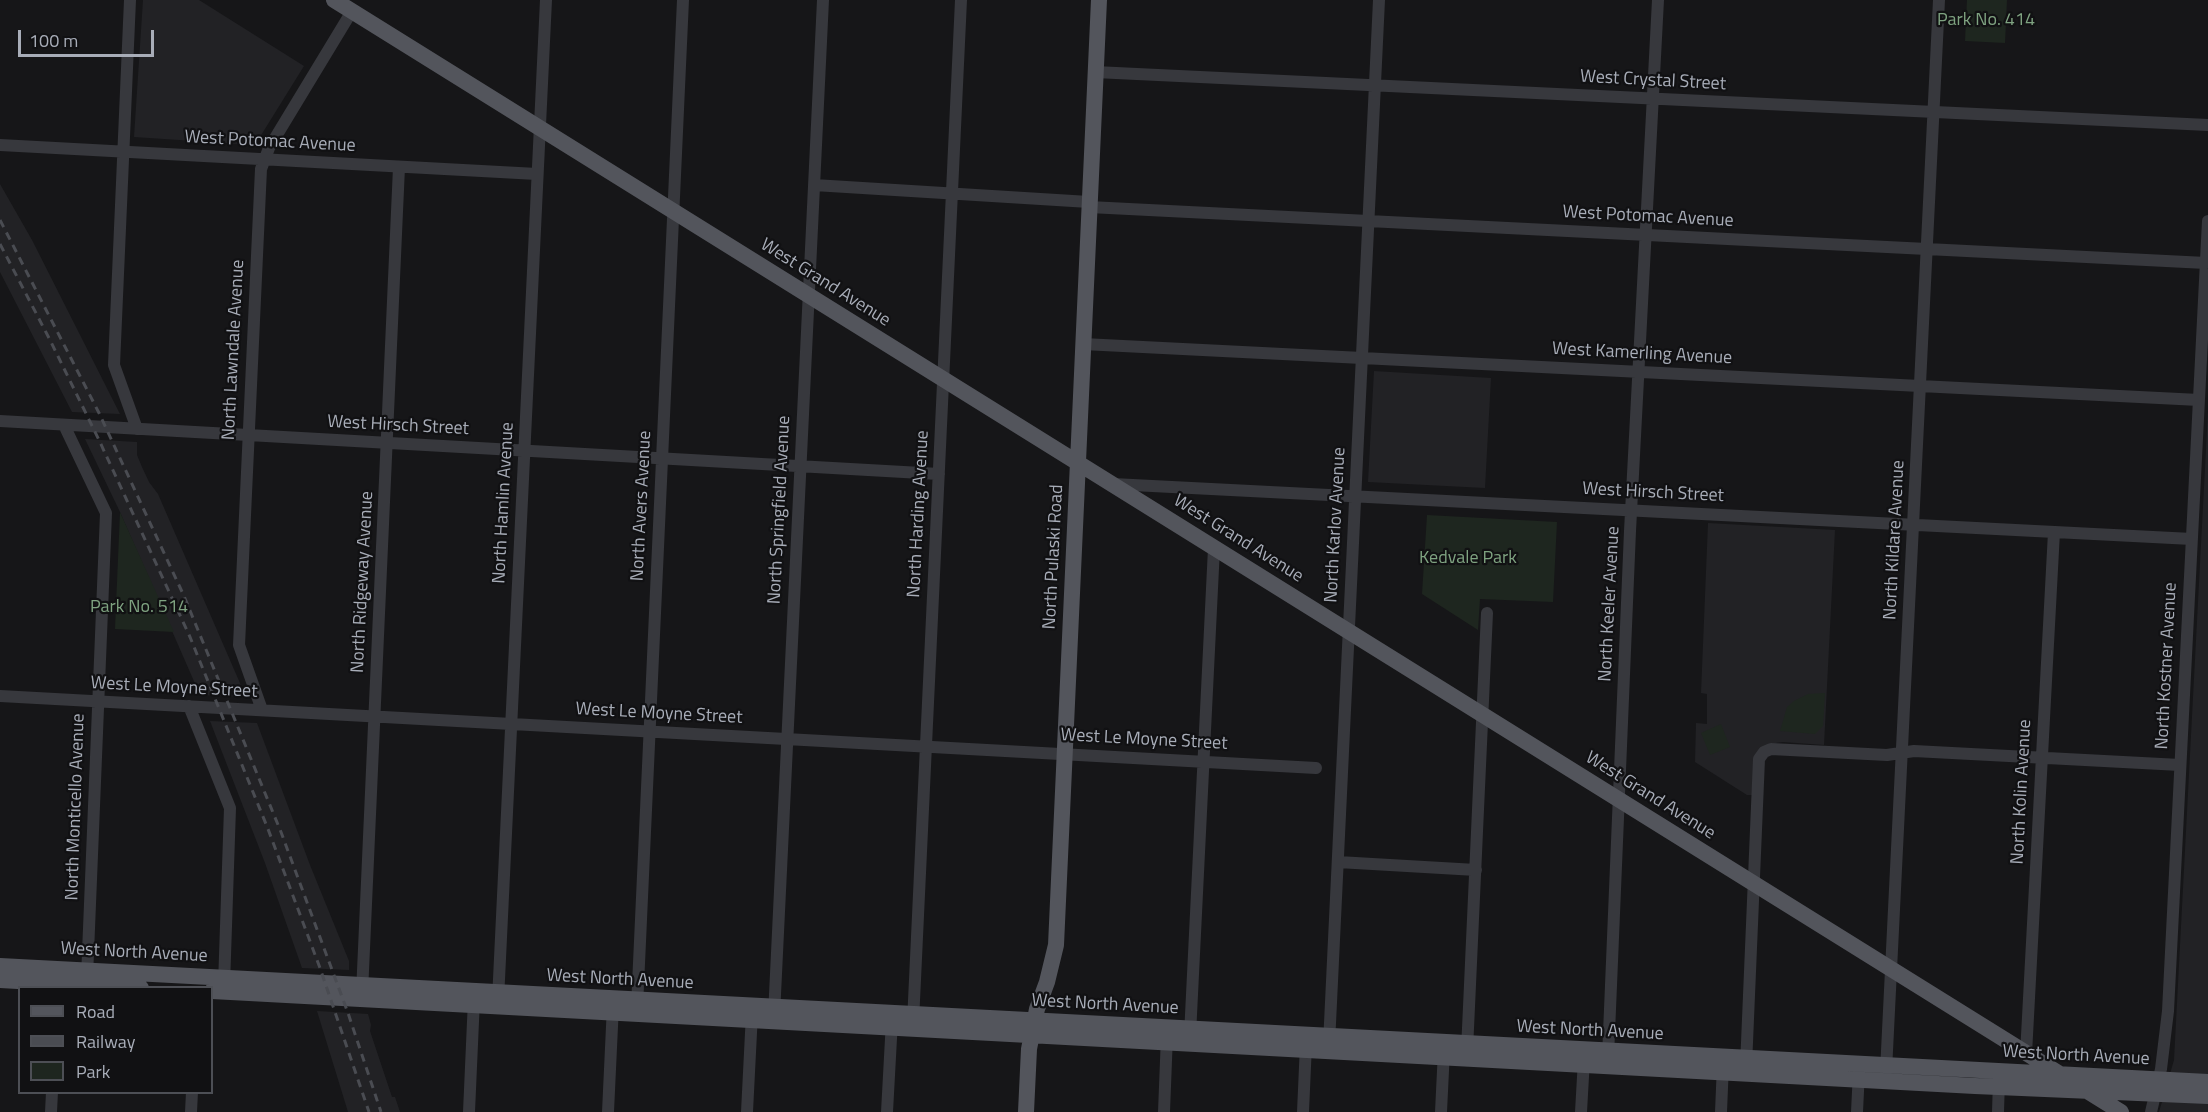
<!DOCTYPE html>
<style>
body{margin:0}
#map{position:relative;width:2208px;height:1112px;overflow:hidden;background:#161618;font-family:"Titillium Web",sans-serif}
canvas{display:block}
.legend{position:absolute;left:18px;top:986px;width:195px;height:108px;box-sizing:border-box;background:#111113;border:2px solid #4d4f55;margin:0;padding:8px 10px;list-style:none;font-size:18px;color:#a8adb8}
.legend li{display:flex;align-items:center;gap:12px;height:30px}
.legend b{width:30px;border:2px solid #4d4f55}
.scale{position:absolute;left:18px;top:30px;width:136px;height:27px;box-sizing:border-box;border:3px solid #a8adb8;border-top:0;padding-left:8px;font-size:18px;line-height:21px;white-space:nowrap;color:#a8adb8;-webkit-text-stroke:4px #111113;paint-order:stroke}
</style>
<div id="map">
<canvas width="2208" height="1112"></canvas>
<ul class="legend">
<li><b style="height:8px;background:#53555c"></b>Road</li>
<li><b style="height:8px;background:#4a4c52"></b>Railway</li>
<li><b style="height:16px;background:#1e261f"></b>Park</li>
</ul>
<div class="scale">100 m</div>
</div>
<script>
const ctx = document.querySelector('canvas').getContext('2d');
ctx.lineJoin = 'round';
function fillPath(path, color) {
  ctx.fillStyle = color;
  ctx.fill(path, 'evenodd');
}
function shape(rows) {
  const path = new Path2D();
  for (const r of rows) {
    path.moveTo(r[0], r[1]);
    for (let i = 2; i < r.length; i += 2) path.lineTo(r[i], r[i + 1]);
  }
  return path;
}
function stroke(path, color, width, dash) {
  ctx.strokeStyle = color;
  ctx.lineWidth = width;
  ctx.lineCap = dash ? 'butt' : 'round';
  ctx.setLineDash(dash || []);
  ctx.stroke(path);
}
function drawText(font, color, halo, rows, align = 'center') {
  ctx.font = font + ' "Titillium Web",sans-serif';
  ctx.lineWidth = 4.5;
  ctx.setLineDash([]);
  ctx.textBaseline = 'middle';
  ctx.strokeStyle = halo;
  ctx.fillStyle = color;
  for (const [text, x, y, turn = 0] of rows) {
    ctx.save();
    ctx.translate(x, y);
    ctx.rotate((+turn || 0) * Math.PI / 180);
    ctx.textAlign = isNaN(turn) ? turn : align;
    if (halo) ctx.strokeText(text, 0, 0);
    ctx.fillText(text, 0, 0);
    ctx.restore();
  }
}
fillPath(shape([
 [143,0,199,0,304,66,255,145,134,137],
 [0,184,32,240,120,414,72,412,0,272],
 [1374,371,1491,378,1485,488,1368,482],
 [2208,411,2208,1112,2159,1112,2174,1060],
 [85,439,137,442,137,455,142,467,149,482,158,494,246,697,200,695,120,512],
 [1708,523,1835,530,1824,745,1783,742,1768,744,1753,795,1747,795,1695,762,1696,723,1707,724,1707,694,1701,693],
 [210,721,257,723,310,865,349,961,349,970,302,968,265,863],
 [317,1011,368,1014,371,1025,370,1031,392,1097,395,1097,400,1112,348,1112]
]), '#222225');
fillPath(shape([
 [1967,0,2007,0,2005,43,1965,41],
 [120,512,174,632,115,629],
 [1427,515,1557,522,1553,602,1480,599,1478,630,1422,594],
 [1825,693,1823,726,1815,734,1780,731,1787,707,1794,701,1808,694],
 [1721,724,1730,747,1710,755,1701,733]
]), '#1e261f');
stroke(shape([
 [130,0,114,365,137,429],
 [1095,72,2208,125],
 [0,145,537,174],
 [814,185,1089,202],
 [1089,207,2206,263],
 [1083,344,2199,400],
 [0,421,939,474],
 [64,425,106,513,87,977],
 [1113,484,2192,539],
 [0,696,1316,768],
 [189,706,230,808,224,985],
 [262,710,239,645,261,169,269,148,352,11],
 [1338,862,1476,870],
 [362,993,399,167],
 [498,1000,546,0],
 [637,1007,683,0],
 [774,1015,823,0],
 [913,1022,961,0],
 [1190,1035,1214,548],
 [1329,1044,1379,0],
 [1467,1050,1487,613],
 [2026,1054,2054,532],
 [1608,1057,1630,531,1658,0],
 [1746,1066,1759,759,1764,752,1771,749,1887,755,1914,751,2180,765],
 [1886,1071,1939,0],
 [51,1112,52,1092],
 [191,1112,192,1092],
 [469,1112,474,999],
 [608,1112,613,1005],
 [747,1112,752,1013],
 [887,1112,892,1020],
 [1164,1112,1167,1035],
 [1303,1112,1306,1044],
 [1441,1112,1444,1050],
 [1581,1112,1584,1059],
 [1721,1112,1723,1064],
 [1857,1112,1859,1071],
 [1998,1112,1999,1080],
 [2151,1112,2161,1069,2168,1011,2208,221]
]), '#37383d', 12);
stroke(shape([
 [334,0,2121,1112],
 [0,966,2208,1082],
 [0,980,141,988],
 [212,991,1975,1086,2208,1096],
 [1026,1112,1029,1049,1037,1009,1047,982,1056,945,1099,0]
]), '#53555c', 16);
stroke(shape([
 [0,220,99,413,184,596,281,832,348,1013,381,1112],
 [0,244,50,340,99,440,190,637,268,829,320,968,369,1112]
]), '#4a4c52', 3, [8, 6]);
drawText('18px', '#7fa381', '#111113', [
 ["Park No. 414",1986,21],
 ["Kedvale Park",1468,559],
 ["Park No. 514",139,608]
]);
drawText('18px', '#a8adb8', '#111113', [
 ["West Crystal Street",1653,81,3],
 ["West Potomac Avenue",270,142,3],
 ["West Potomac Avenue",1648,217,3],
 ["West Grand Avenue",825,283,32],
 ["North Lawndale Avenue",234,350,-87],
 ["West Kamerling Avenue",1642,354,3],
 ["West Hirsch Street",398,426,3],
 ["West Hirsch Street",1653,493,3],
 ["North Hamlin Avenue",504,503,-87],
 ["North Avers Avenue",642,506,-87],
 ["North Springfield Avenue",780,510,-87],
 ["North Harding Avenue",919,514,-87],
 ["North Karlov Avenue",1336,525,-87],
 ["West Grand Avenue",1238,539,32],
 ["North Kildare Avenue",1895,540,-87],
 ["North Pulaski Road",1054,557,-87],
 ["North Ridgeway Avenue",363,582,-87],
 ["North Keeler Avenue",1610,604,-87],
 ["North Kostner Avenue",2167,666,-87],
 ["West Le Moyne Street",174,688,3],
 ["West Le Moyne Street",659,714,3],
 ["West Le Moyne Street",1144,740,3],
 ["North Kolin Avenue",2022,792,-87],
 ["West Grand Avenue",1650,796,32],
 ["North Monticello Avenue",76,807,-88],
 ["West North Avenue",134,953,3],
 ["West North Avenue",620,980,3],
 ["West North Avenue",1105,1005,3],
 ["West North Avenue",1590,1031,3],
 ["West North Avenue",2076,1056,3]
]);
</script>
